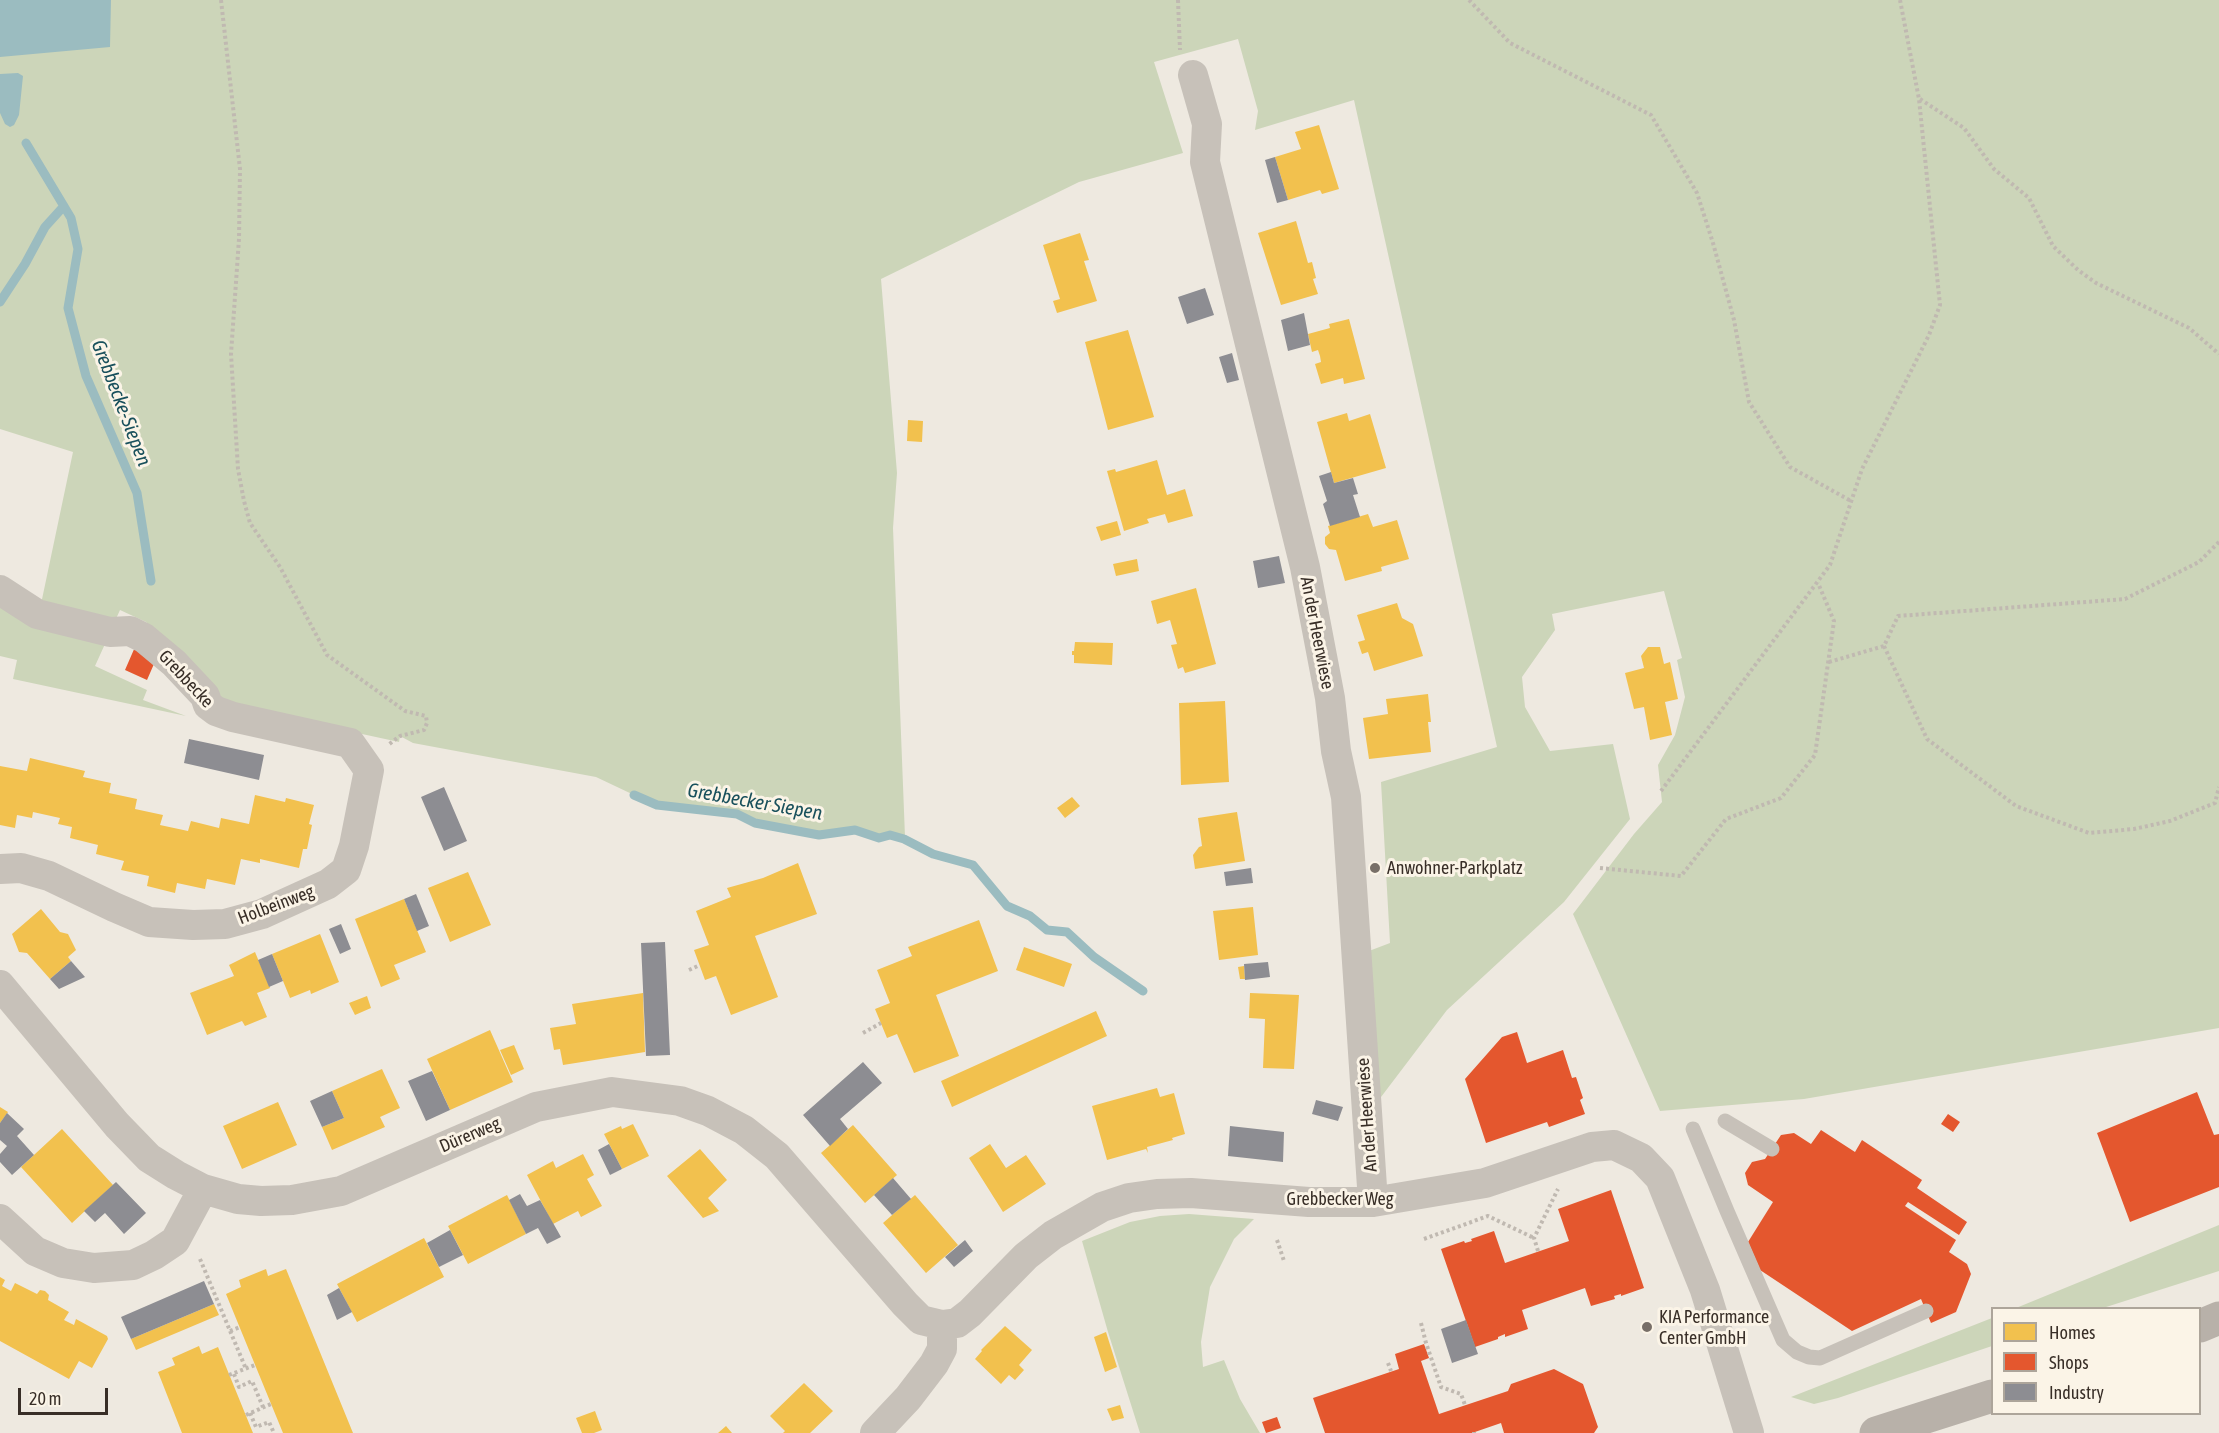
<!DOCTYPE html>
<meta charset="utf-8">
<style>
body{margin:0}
#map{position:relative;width:2219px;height:1433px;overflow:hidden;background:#eee9e0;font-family:"Asap Condensed",sans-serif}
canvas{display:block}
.legend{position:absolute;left:1991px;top:1307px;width:210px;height:108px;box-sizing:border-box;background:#fbf4e7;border:2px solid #ada59a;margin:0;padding:8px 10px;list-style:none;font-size:18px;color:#382e27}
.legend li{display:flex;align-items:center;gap:12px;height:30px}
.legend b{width:30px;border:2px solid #ada59a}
.scale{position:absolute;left:18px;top:1388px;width:90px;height:27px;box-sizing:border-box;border:3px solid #382e27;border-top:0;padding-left:8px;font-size:18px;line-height:21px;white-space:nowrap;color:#382e27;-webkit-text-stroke:4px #fbf4e7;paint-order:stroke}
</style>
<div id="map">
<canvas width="2219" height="1433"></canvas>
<ul class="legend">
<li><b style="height:16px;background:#f2c14e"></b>Homes</li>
<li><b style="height:16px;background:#e4572e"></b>Shops</li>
<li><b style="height:16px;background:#8d8d92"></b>Industry</li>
</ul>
<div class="scale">20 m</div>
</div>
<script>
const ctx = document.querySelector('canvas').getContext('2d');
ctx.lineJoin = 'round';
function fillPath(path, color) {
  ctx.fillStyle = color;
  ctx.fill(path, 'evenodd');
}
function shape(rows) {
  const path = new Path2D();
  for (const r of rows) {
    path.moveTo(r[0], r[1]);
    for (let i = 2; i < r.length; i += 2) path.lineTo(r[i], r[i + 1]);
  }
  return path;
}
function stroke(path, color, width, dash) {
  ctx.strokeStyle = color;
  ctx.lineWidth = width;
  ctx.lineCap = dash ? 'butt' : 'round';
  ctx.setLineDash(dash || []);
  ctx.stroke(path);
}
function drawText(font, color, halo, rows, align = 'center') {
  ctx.font = font + ' "Asap Condensed",sans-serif';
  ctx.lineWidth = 6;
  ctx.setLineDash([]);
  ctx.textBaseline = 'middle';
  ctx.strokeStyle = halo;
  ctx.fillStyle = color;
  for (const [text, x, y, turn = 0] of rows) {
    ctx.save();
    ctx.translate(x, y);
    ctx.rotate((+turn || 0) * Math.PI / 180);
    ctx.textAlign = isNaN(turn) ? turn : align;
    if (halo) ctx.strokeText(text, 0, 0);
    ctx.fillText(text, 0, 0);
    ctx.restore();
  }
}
fillPath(shape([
 [0,0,2219,0,2219,1028,1804,1099,1660,1111,1573,914,1634,834,1662,802,1658,765,1675,735,1685,697,1677,660,1682,658,1664,591,1552,614,1555,630,1522,677,1525,707,1550,751,1613,744,1630,819,1564,902,1447,1010,1378,1101,1369,951,1390,943,1381,782,1497,747,1354,100,1255,130,1258,111,1238,39,1154,62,1183,153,1079,182,881,279,897,473,893,528,905,837,891,833,880,837,855,828,820,833,755,821,738,813,675,807,650,800,634,793,634,795,596,777,413,743,400,736,399,742,228,705,146,622,120,610,115,621,41,604,73,452,0,429],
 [0,604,105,644,95,666,147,690,143,700,186,716,13,679,17,660,0,656],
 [1189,1214,1254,1219,1234,1239,1210,1287,1201,1342,1203,1367,1224,1360,1240,1399,1260,1433,1140,1433,1108,1332,1082,1241,1130,1222,1160,1216],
 [2219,1225,2219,1271,2103,1308,2016,1308],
 [1992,1318,1992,1346,1838,1398,1814,1404,1791,1397]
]), '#ccd5b9');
fillPath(shape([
 [0,0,111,0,110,47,0,57],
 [18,73,23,76,19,115,14,125,10,127,5,124,0,113,0,74]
]), '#9bbcc0');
fillPath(shape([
 [1319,125,1339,189,1322,194,1320,190,1288,200,1275,157,1301,149,1295,132],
 [1296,221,1308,263,1312,262,1316,278,1313,279,1318,294,1281,305,1258,233],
 [1080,233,1089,260,1084,261,1097,301,1057,313,1053,301,1060,299,1043,245],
 [1349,319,1365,379,1344,384,1343,378,1321,384,1315,364,1321,362,1320,356,1318,350,1312,352,1308,334,1330,328,1329,324],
 [1128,330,1154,417,1108,430,1085,342],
 [1347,413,1349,421,1370,414,1386,468,1334,483,1317,422],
 [908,420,923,421,922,442,907,441],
 [1157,460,1167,495,1185,489,1193,516,1168,523,1165,514,1147,519,1149,523,1124,531,1107,471,1115,469,1116,472],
 [1368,514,1373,527,1397,520,1409,559,1381,567,1382,571,1345,581,1336,550,1329,549,1325,544,1325,537,1330,533,1328,526],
 [1117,521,1121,535,1101,541,1096,527],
 [1137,559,1139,571,1116,576,1113,564],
 [1196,588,1216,664,1185,673,1183,667,1178,669,1171,645,1177,644,1170,620,1157,624,1151,601],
 [1397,603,1402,618,1413,624,1423,656,1374,671,1368,652,1362,654,1358,642,1365,640,1357,615],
 [1075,642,1113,643,1112,665,1074,663,1074,655,1072,655,1072,651,1074,651],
 [1648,647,1660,647,1664,664,1670,662,1678,699,1665,702,1672,735,1650,740,1644,707,1634,709,1625,673,1644,668,1641,656],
 [1428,694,1431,722,1428,722,1431,752,1369,759,1363,718,1388,714,1386,699],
 [1225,701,1229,782,1181,785,1179,703],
 [30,758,85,771,83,777,111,783,109,793,137,799,135,809,163,815,160,825,188,831,191,821,219,828,221,818,249,824,255,795,285,802,286,798,314,805,309,824,312,825,307,849,303,849,299,868,260,859,260,863,241,859,235,885,207,879,205,889,177,883,175,893,147,886,149,876,121,870,124,861,96,854,98,845,70,838,72,827,58,824,60,818,33,812,32,818,17,815,15,828,0,825,0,766,27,771],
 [1072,797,1080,806,1065,818,1057,808],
 [1237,812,1245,861,1195,869,1193,855,1199,847,1202,846,1198,818],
 [798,863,817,914,755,936,778,997,731,1015,716,976,705,980,694,950,709,945,696,911,731,897,727,888,763,878],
 [468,872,491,925,450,942,428,888],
 [404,899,426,952,394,965,400,979,381,987,355,919],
 [1253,907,1258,955,1219,960,1213,911],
 [41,909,60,932,68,934,76,950,68,957,71,961,50,979,27,953,19,952,12,934],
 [979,920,998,971,936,995,959,1056,914,1073,897,1034,887,1038,875,1009,890,1003,877,970,912,956,908,947],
 [320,934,339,982,311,994,310,990,290,998,272,954],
 [1024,947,1072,964,1064,987,1016,970],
 [255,952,270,988,257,993,267,1017,245,1026,242,1021,207,1035,190,993,234,976,229,965],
 [1244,966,1245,979,1240,979,1238,967],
 [643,993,645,1052,563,1065,560,1049,554,1050,550,1028,576,1024,572,1004],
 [1250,993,1299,995,1294,1069,1263,1068,1265,1019,1249,1018],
 [367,996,371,1008,355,1015,349,1003],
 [1096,1011,1107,1036,952,1107,941,1081],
 [490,1030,513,1082,450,1110,427,1059],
 [514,1045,524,1069,511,1075,500,1050],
 [382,1069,400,1108,380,1117,385,1127,332,1150,322,1127,344,1118,332,1091],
 [1157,1088,1160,1097,1174,1093,1185,1134,1172,1138,1173,1140,1147,1147,1148,1153,1146,1149,1107,1160,1092,1106],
 [278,1102,297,1145,242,1169,223,1126],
 [0,1107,8,1112,0,1123],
 [633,1124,649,1156,622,1169,604,1134,621,1126,622,1129],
 [853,1125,897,1175,865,1203,821,1153],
 [62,1129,113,1185,72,1223,21,1167],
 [990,1144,1006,1168,1026,1155,1046,1184,1003,1212,969,1158],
 [700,1149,727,1180,708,1198,719,1211,703,1218,667,1176],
 [583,1154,594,1175,587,1179,602,1206,581,1217,578,1211,553,1224,527,1175,553,1161,556,1168],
 [507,1195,526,1234,468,1264,448,1226],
 [915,1195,958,1245,926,1273,883,1223],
 [424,1238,444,1277,357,1322,337,1284],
 [266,1269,268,1276,286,1269,353,1433,283,1433,226,1294,241,1287,239,1280],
 [0,1277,5,1280,2,1286,11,1291,15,1283,37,1294,40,1290,45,1291,49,1295,48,1300,69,1312,64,1320,74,1325,76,1319,107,1336,108,1339,92,1368,79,1361,69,1379,0,1341],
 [214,1304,219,1315,136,1350,131,1339],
 [1005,1326,1032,1350,1019,1365,1024,1370,1015,1380,1009,1375,1001,1384,975,1359,982,1351,981,1350],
 [1106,1332,1117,1367,1105,1372,1094,1337],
 [199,1346,202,1354,218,1347,253,1433,182,1433,158,1372,175,1365,172,1358],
 [804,1383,833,1411,810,1433,783,1433,785,1431,770,1416],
 [1120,1405,1124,1418,1112,1421,1107,1409],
 [595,1411,602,1430,594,1433,582,1433,576,1418],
 [726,1426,732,1433,718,1433]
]), '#f2c14e');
fillPath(shape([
 [135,647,157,657,147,680,125,670],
 [1517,1032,1527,1063,1563,1050,1572,1078,1576,1077,1583,1098,1580,1100,1585,1114,1549,1127,1547,1122,1486,1143,1465,1079,1502,1037],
 [2197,1092,2214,1135,2219,1134,2219,1187,2130,1222,2097,1133],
 [1948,1114,1960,1122,1953,1132,1941,1124],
 [1821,1130,1855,1152,1862,1140,1922,1180,1917,1188,1967,1222,1959,1235,1908,1202,1905,1206,1956,1240,1949,1252,1967,1264,1971,1274,1956,1312,1931,1323,1921,1299,1852,1331,1760,1270,1748,1242,1773,1202,1748,1185,1745,1173,1752,1162,1765,1159,1781,1135,1794,1133,1811,1144],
 [1611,1190,1644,1288,1621,1296,1621,1294,1614,1296,1615,1299,1591,1306,1585,1288,1522,1310,1528,1329,1505,1337,1505,1334,1498,1337,1498,1339,1475,1347,1441,1249,1464,1241,1465,1243,1472,1241,1471,1239,1494,1231,1505,1263,1569,1241,1558,1209],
 [1424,1344,1429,1358,1421,1361,1439,1414,1508,1391,1511,1384,1554,1369,1583,1384,1598,1427,1594,1433,1504,1433,1501,1423,1472,1433,1325,1433,1313,1398,1399,1369,1395,1354],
 [1277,1417,1281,1428,1266,1433,1262,1422]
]), '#e4572e');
fillPath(shape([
 [1275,157,1288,200,1277,203,1265,160],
 [1205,288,1214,315,1187,324,1178,297],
 [1304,313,1310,345,1288,351,1281,320],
 [1232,353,1239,380,1227,383,1219,357],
 [1331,472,1334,483,1353,478,1358,494,1353,495,1360,517,1330,526,1323,504,1327,501,1319,476],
 [1279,556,1285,583,1258,588,1253,561],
 [189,739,264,755,259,780,184,763],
 [444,787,467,841,444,851,421,797],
 [1251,868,1253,883,1226,886,1224,872],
 [416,894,429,926,417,931,404,899],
 [341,924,351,949,340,954,329,929],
 [665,942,670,1055,646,1056,641,943],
 [272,954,283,981,269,987,258,960],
 [71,961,85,977,59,989,50,979],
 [1268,962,1270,977,1245,980,1244,964],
 [863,1062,882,1083,840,1119,848,1129,830,1146,803,1115],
 [432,1071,450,1110,426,1121,408,1081],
 [332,1091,344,1118,322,1127,310,1101],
 [1316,1100,1343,1107,1338,1121,1312,1114],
 [7,1113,24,1129,17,1136,34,1155,12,1175,0,1162,0,1154,7,1146,0,1140,0,1123],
 [1230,1126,1284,1132,1283,1162,1228,1156],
 [609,1144,622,1169,610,1175,598,1150],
 [893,1178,911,1199,892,1215,874,1195],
 [116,1182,146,1213,124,1234,105,1213,95,1222,84,1211],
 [520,1194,527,1206,540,1200,561,1237,547,1244,538,1228,526,1234,509,1200],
 [450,1230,463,1255,439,1267,427,1243],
 [965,1240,973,1251,954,1267,945,1257],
 [204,1281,214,1304,131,1339,121,1317],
 [339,1288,352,1312,337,1320,327,1295],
 [1466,1320,1478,1354,1452,1363,1441,1329]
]), '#8d8d92');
stroke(shape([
 [26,143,71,218,78,249,68,308,86,376,137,493,151,581],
 [0,302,25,264,45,227,64,206],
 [634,795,657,805,737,814,755,823,819,835,855,830,879,838,890,835,904,839,933,854,973,865,1007,906,1030,916,1047,930,1067,932,1094,957,1143,991]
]), '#9bbcc0', 9);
stroke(shape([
 [221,0,240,169,239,239,231,354,238,469,244,501,250,523,280,567,327,655,405,711,426,716,427,723,424,730,400,736,388,745],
 [1178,0,1180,50],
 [1469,0,1510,43,1651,115,1697,193,1713,243,1734,320,1749,402,1790,467,1851,501],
 [1920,99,1964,128,1994,169,2029,198,2053,246,2078,270,2096,283,2189,328,2219,354],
 [1884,646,1927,739,2016,806,2089,833,2134,829,2170,821,2215,803,2219,787],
 [1829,662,1884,646,1898,616,2125,599,2199,562,2219,542],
 [1661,791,1830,565,1862,469,1929,335,1940,305,1919,99,1900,0],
 [1600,868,1681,876,1726,819,1781,798,1815,755,1834,621,1818,583],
 [689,970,700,965],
 [863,1033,881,1023],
 [1424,1239,1488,1216,1534,1238],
 [1277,1240,1284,1261],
 [1538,1251,1534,1238,1558,1189],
 [200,1259,246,1369],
 [1421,1323,1426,1343,1441,1387,1461,1394,1465,1405],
 [230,1331,240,1327],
 [1388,1363,1391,1371],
 [234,1374,239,1387,252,1381,263,1407],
 [229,1375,255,1365],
 [250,1413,256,1427,269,1422,274,1433],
 [246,1415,271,1404],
 [1474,1432,1474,1433]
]), '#c0b9b1', 4, [3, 3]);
stroke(shape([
 [1725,1121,1772,1149],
 [1693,1129,1727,1211,1783,1340,1797,1352,1809,1357,1820,1358,1926,1311]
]), '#c7c1b9', 15);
stroke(shape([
 [1193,75,1207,124,1205,162,1305,567,1330,698,1336,751,1346,797,1373,1202],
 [0,590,37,614,110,632,130,631,144,638,174,663,205,696,208,705,216,711,233,717,350,743,369,770,354,846,346,870,328,884,262,914,225,924,193,925,149,922,114,907,49,876,21,868,0,869],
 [0,985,117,1125,149,1158,176,1175,203,1189,238,1199,261,1201,292,1200,341,1191,536,1107,612,1092,680,1101,708,1111,744,1130,777,1156,905,1304,921,1320,942,1325,957,1323,970,1313,1026,1256,1053,1235,1102,1207,1129,1198,1157,1194,1191,1193,1309,1202,1373,1202,1485,1183,1592,1147,1614,1145,1641,1158,1660,1178,1705,1290,1749,1433],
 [0,1219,35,1251,63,1263,94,1268,133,1265,154,1255,175,1241,203,1189],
 [875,1433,908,1398,934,1364,942,1349,942,1325]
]), '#c7c1b9', 30);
stroke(shape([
 [2200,1326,2219,1318],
 [1876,1433,1992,1396]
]), '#b8b1a9', 33);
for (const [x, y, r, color] of [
 [1375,868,6,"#786f68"],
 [1647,1327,6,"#786f68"]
]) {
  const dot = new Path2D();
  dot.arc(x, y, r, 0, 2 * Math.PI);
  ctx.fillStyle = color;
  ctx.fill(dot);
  stroke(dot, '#fbf4e7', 2);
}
drawText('18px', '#382e27', '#fbf4e7', [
 ["An der Heerwiese",1317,633,79],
 ["Grebbecke",186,679,47],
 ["Holbeinweg",276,905,-21],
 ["An der Heerwiese",1367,1115,-94],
 ["Dürerweg",470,1135,-23],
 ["Grebbecker Weg",1340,1199]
]);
drawText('18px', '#382e27', '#fbf4e7', [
 ["Anwohner-Parkplatz",1387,868],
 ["KIA Performance",1659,1317],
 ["Center GmbH",1659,1338]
], 'left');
drawText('italic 20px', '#19505c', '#fbf4e7', [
 ["Grebbecke-Siepen",121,403,69],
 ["Grebbecker Siepen",755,802,10]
]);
</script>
